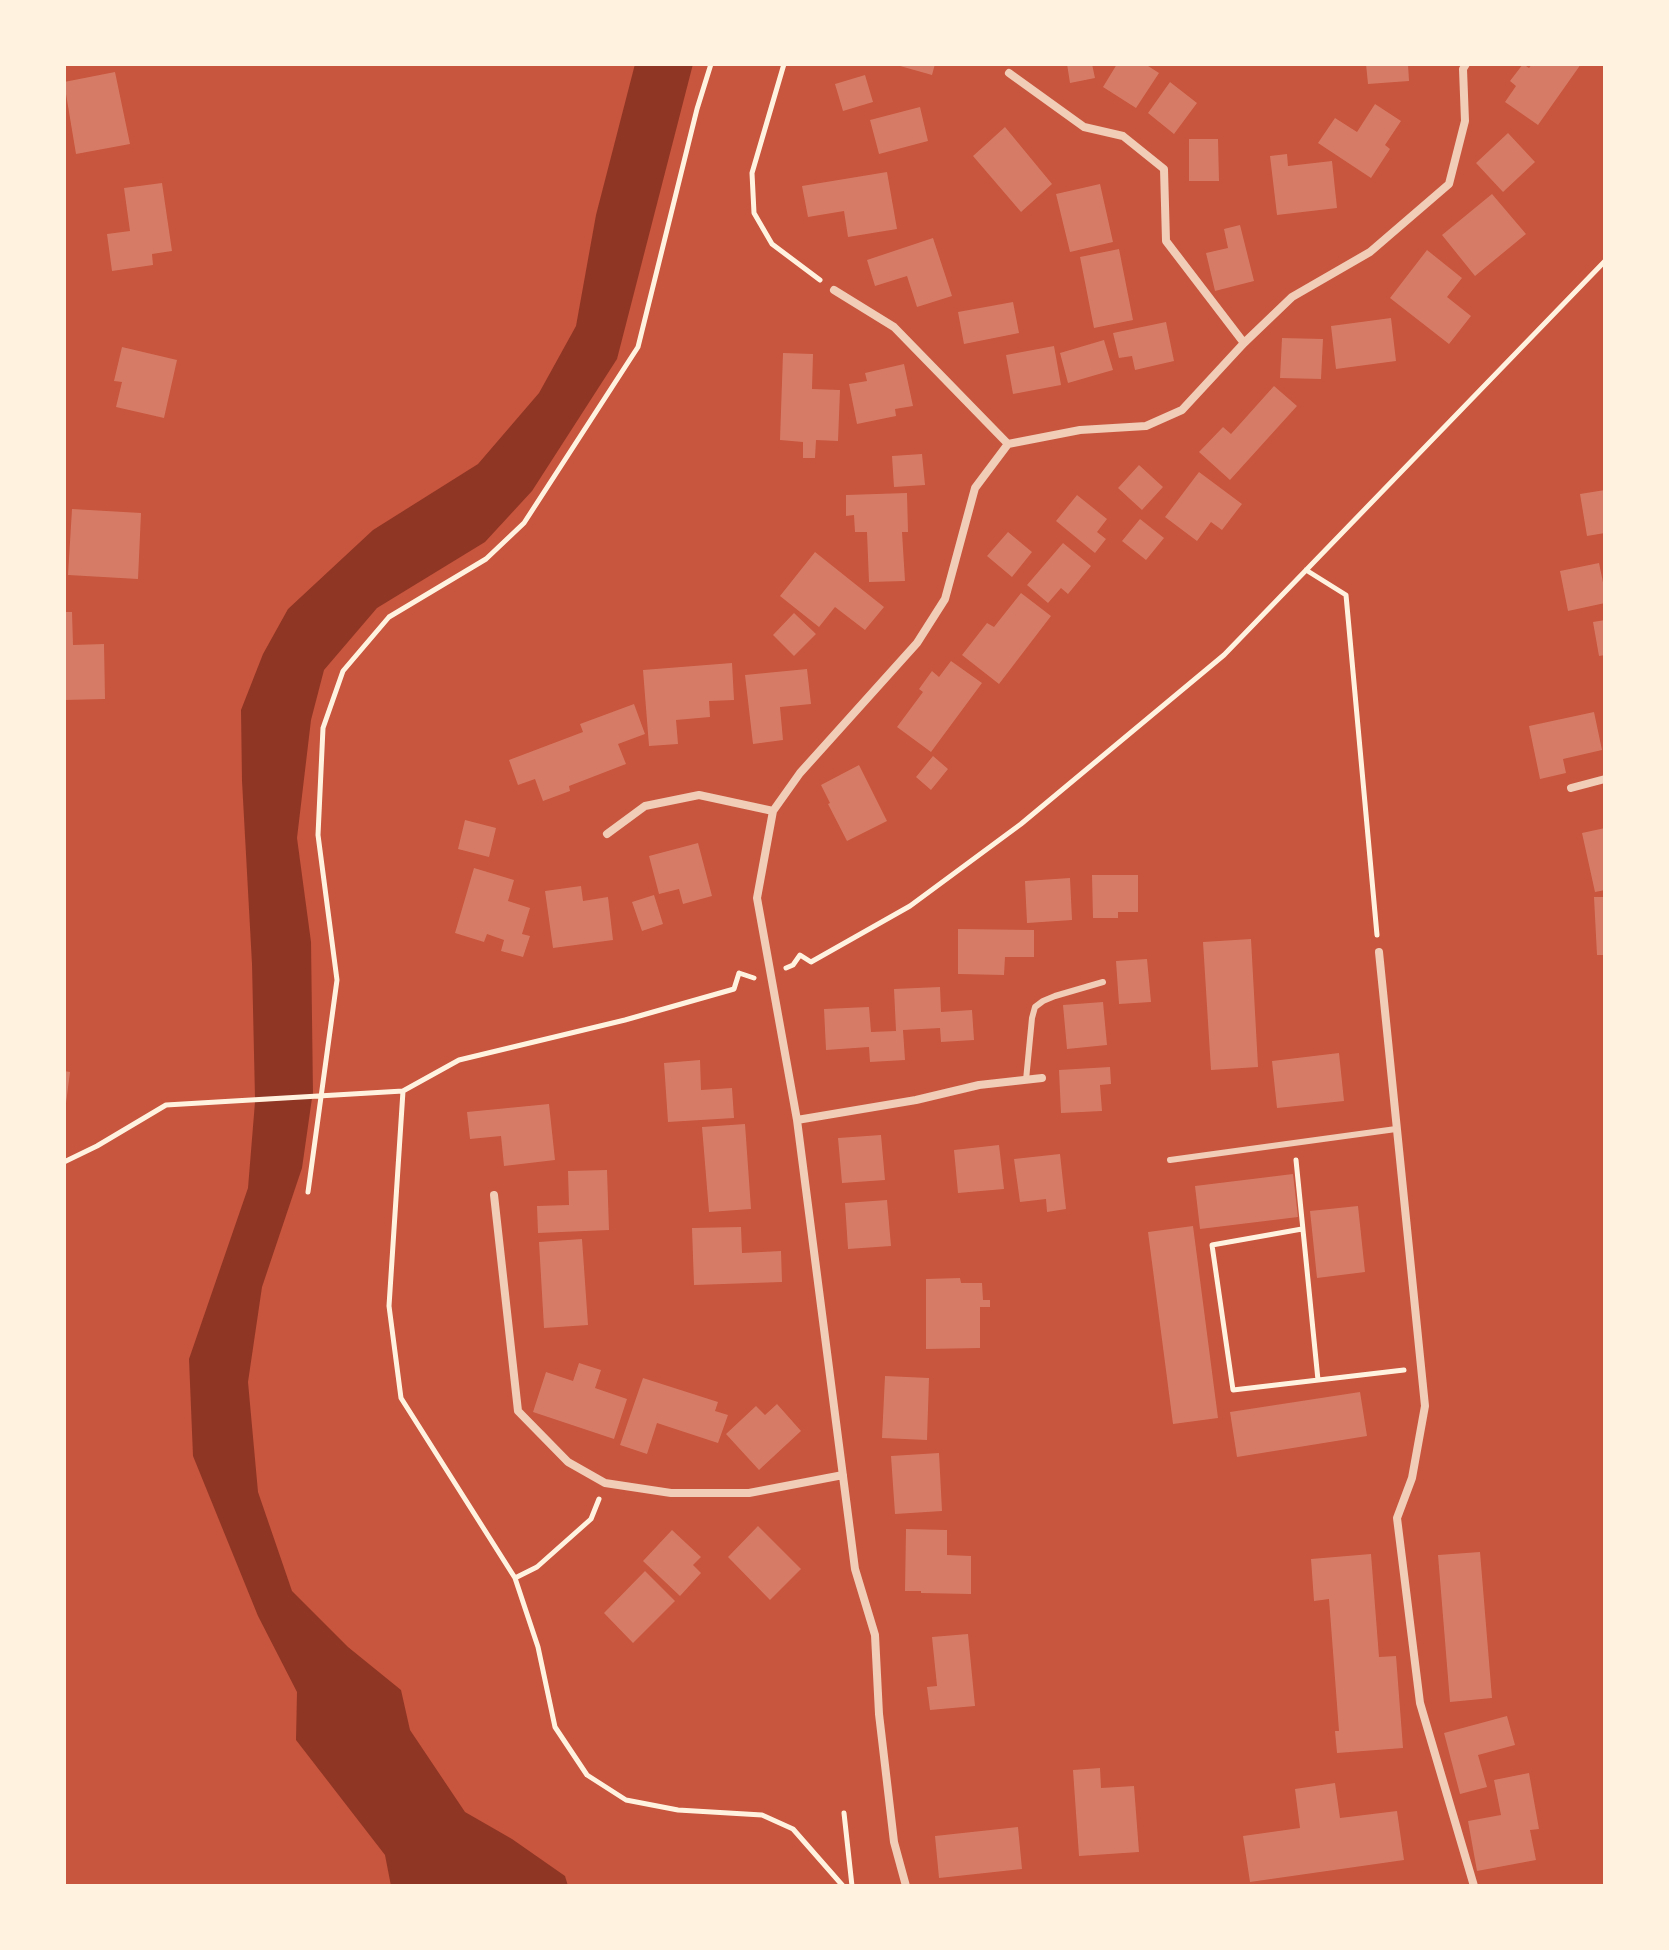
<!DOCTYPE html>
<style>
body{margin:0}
#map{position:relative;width:1669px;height:1950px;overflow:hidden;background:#c8553d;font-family:Ubuntu,sans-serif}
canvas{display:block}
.frame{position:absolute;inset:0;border:66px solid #fff3e0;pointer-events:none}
</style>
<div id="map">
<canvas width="1669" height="1950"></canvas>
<div class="frame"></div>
</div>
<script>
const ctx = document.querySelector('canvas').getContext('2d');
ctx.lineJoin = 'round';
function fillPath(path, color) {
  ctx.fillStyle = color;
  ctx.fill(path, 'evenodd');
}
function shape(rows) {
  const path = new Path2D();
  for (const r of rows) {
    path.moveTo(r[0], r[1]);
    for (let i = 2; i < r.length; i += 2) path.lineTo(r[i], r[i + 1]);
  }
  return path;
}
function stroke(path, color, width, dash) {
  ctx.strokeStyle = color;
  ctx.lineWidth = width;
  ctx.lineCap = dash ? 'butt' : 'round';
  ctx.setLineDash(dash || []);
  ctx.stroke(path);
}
fillPath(shape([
 [635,64,693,64,617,359,532,491,485,542,377,608,324,670,311,720,297,838,311,942,313,1095,255,1098,252,964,242,781,241,710,263,654,288,609,373,530,478,464,539,393,576,326,596,215],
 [312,1098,302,1168,262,1287,248,1382,258,1492,292,1591,348,1647,401,1690,410,1730,465,1812,512,1839,565,1876,568,1886,391,1886,385,1855,296,1740,297,1692,258,1616,193,1456,189,1359,248,1188,255,1102]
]), '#8f3625');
fillPath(shape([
 [893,64,935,64,932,75],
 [1067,64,1092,64,1095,78,1070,83],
 [1117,64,1145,64,1159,73,1136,108,1103,87],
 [1366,64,1408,64,1409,81,1368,84],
 [1523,64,1529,68,1532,64,1581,64,1538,125,1505,102,1516,86,1510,81],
 [115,72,130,144,76,154,64,82],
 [865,75,873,102,843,111,835,84],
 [1170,82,1197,103,1174,134,1148,113],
 [1375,104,1401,121,1385,145,1390,149,1371,178,1318,143,1335,118,1357,132],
 [920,107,928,141,879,154,870,120],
 [1005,127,1052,184,1021,212,973,156],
 [1508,133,1535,162,1503,192,1476,163],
 [1189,139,1218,139,1219,181,1189,181],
 [1287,154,1288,166,1332,161,1337,208,1277,215,1270,156],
 [887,172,897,229,848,237,844,211,808,217,802,186],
 [162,183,172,251,152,254,153,265,112,271,107,234,130,231,124,188],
 [1100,184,1113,242,1070,252,1056,194],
 [1492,194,1526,234,1475,276,1442,235],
 [1240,225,1254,281,1215,291,1206,253,1228,248,1224,229],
 [933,238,952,296,917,307,907,276,875,286,867,260],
 [1119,249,1133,320,1094,328,1080,257],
 [1427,250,1462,278,1447,297,1471,316,1449,344,1390,298],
 [1013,302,1019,333,964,344,958,312],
 [1391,318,1396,361,1336,369,1331,326],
 [1166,322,1174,361,1135,370,1132,356,1119,358,1113,333],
 [1282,338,1323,339,1321,379,1280,378],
 [1104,340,1113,370,1068,383,1060,353],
 [1054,346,1061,385,1013,394,1006,355],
 [122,347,177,360,164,418,116,407,122,382,114,381],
 [783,353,813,354,812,389,840,390,838,441,816,440,815,458,803,458,803,442,780,440],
 [904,364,913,406,895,409,896,416,857,424,849,384,867,381,865,373],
 [1274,386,1297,406,1230,480,1199,452,1223,427,1231,434],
 [922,454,925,485,894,487,892,456],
 [1139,465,1163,487,1142,510,1118,488],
 [1199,472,1242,504,1222,530,1211,522,1197,541,1165,517],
 [1605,490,1605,533,1587,536,1580,494],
 [907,493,908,532,902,532,905,581,869,582,867,532,855,532,854,515,846,516,846,495],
 [1077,495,1107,519,1097,532,1106,539,1095,553,1056,521],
 [72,509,141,513,138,579,68,575],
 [1140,519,1164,538,1146,560,1122,541],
 [1008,532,1032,552,1012,577,987,556],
 [1063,543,1091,566,1068,594,1061,588,1048,603,1027,585],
 [815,552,884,607,865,630,835,607,819,627,780,596],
 [1599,563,1605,592,1605,603,1568,611,1560,571],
 [1021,593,1051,616,999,684,962,655,987,623,994,627],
 [64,612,72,612,73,645,104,644,105,699,64,700],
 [794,613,816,634,794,656,773,635],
 [1605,620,1605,655,1599,656,1593,622],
 [951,661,982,683,931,752,897,727,923,692,919,689,932,671,939,677],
 [732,663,734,700,709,701,710,717,676,720,678,744,649,746,643,670],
 [807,669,811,704,780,707,783,740,753,744,745,675],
 [634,704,645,734,618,744,626,764,569,786,570,791,543,801,535,779,518,785,509,760,583,732,580,724],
 [1594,712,1602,750,1563,759,1566,773,1540,779,1529,726],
 [933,756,948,769,931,790,916,777],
 [859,765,887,821,847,841,828,804,830,803,821,785],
 [465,820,496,828,489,857,458,849],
 [1605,828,1605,890,1595,892,1582,833],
 [698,843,712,896,683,904,679,889,659,894,649,856],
 [474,868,514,880,508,901,530,908,522,934,530,936,523,957,501,951,504,940,487,934,484,942,455,933],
 [1092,875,1138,875,1138,912,1118,912,1118,918,1093,918],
 [1070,878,1072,920,1027,923,1025,881],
 [581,886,583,901,608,897,613,940,553,948,545,891],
 [654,895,663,924,642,931,632,902],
 [1594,897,1605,897,1605,955,1597,955],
 [958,929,1034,930,1034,957,1005,957,1004,975,958,974],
 [1251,939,1258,1067,1211,1070,1203,942],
 [1147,959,1151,1002,1119,1004,1116,961],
 [940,987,941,1012,972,1010,974,1040,941,1042,940,1028,903,1030,905,1060,870,1062,869,1047,826,1050,824,1009,869,1007,871,1032,896,1031,894,989],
 [1103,1002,1107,1045,1067,1049,1063,1005],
 [1339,1053,1344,1101,1277,1108,1272,1061],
 [700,1060,701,1090,732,1088,734,1118,668,1122,664,1063],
 [1110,1067,1111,1084,1100,1085,1102,1111,1061,1113,1059,1070],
 [64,1071,70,1072,66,1103,64,1103],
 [549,1104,555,1160,504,1166,501,1136,470,1139,467,1112],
 [745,1124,751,1209,709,1212,702,1127],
 [881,1135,885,1180,842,1183,838,1138],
 [999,1145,1004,1189,958,1193,954,1150],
 [1060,1154,1066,1209,1047,1212,1046,1199,1020,1202,1014,1159],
 [607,1170,609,1230,538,1233,537,1206,569,1205,568,1171],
 [1293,1174,1298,1217,1200,1229,1195,1186],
 [887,1200,891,1246,848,1249,845,1203],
 [1358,1206,1365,1272,1317,1278,1310,1211],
 [1193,1226,1218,1418,1173,1424,1148,1232],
 [741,1227,742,1253,781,1251,782,1282,694,1285,692,1228],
 [582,1239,588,1325,544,1328,539,1242],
 [960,1278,961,1283,982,1283,983,1300,990,1300,990,1307,980,1307,980,1348,926,1349,926,1279],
 [579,1363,601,1370,595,1388,627,1399,614,1439,533,1412,546,1372,573,1381],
 [885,1376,929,1378,927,1440,882,1438],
 [643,1378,718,1402,715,1411,728,1415,718,1443,657,1423,647,1454,620,1445],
 [1360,1392,1367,1436,1237,1457,1230,1412],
 [777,1404,801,1431,759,1470,726,1434,756,1406,765,1415],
 [939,1453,942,1511,895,1514,891,1456],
 [758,1526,801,1569,770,1600,728,1557],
 [906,1529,947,1530,947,1555,971,1556,971,1594,921,1593,921,1591,905,1591],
 [672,1530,701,1557,693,1565,701,1573,680,1596,643,1561],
 [1480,1552,1492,1698,1450,1702,1438,1555],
 [1371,1554,1379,1657,1396,1656,1403,1748,1337,1753,1335,1731,1339,1731,1329,1599,1314,1601,1311,1559],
 [645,1571,675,1601,633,1643,604,1613],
 [968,1634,975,1706,930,1710,927,1687,937,1686,932,1637],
 [1507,1716,1515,1745,1478,1755,1487,1787,1460,1794,1444,1733],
 [1100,1768,1101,1788,1134,1786,1139,1852,1079,1856,1073,1770],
 [1529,1773,1539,1829,1530,1830,1536,1860,1477,1871,1468,1821,1501,1815,1494,1780],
 [1335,1783,1340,1818,1397,1811,1404,1860,1250,1882,1243,1836,1300,1828,1295,1789],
 [1018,1827,1022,1869,939,1878,935,1836]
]), '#d67c66');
stroke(shape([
 [784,64,752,173,754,213,772,244,820,280],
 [1306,570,1346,595,1377,935],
 [786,968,793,965,800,955,811,962,910,906,1021,824,1224,655,1605,261],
 [403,1091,389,1306,401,1398,515,1578,538,1647,555,1727,587,1775,626,1800,678,1810,762,1815,793,1829,843,1886],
 [1296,1160,1318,1380],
 [64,1162,97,1146,166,1105,403,1091,459,1060,625,1020,734,989,739,973,754,978],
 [308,1192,337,980,318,835,323,728,343,671,389,617,486,559,524,523,638,347,697,109,711,64],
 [1302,1229,1212,1245,1233,1390,1404,1370],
 [515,1578,537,1567,591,1519,599,1499],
 [844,1813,852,1886]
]), '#fff3e0', 5);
stroke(shape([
 [1026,1080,1032,1018,1035,1007,1043,1001,1055,996,1103,982],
 [1170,1160,1396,1129]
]), '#f1ccb7', 6);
stroke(shape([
 [1009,73,1084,127,1123,136,1164,169,1166,241,1244,343],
 [834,290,894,327,1008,444],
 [1571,788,1605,779],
 [607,834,645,806,699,795,773,811],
 [1379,952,1425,1406,1412,1478,1397,1518,1420,1703,1474,1886],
 [797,1120,916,1100,979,1085,1042,1078],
 [494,1195,518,1411,568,1462,605,1483,671,1493,749,1493,843,1475],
 [906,1886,894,1842,879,1714,875,1635,855,1569,797,1120,757,898,773,811,800,773,917,643,945,599,975,488,1008,444,1080,430,1146,426,1182,410,1244,343,1292,297,1370,252,1449,184,1465,121,1463,69,1466,64]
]), '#f1ccb7', 8);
</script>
